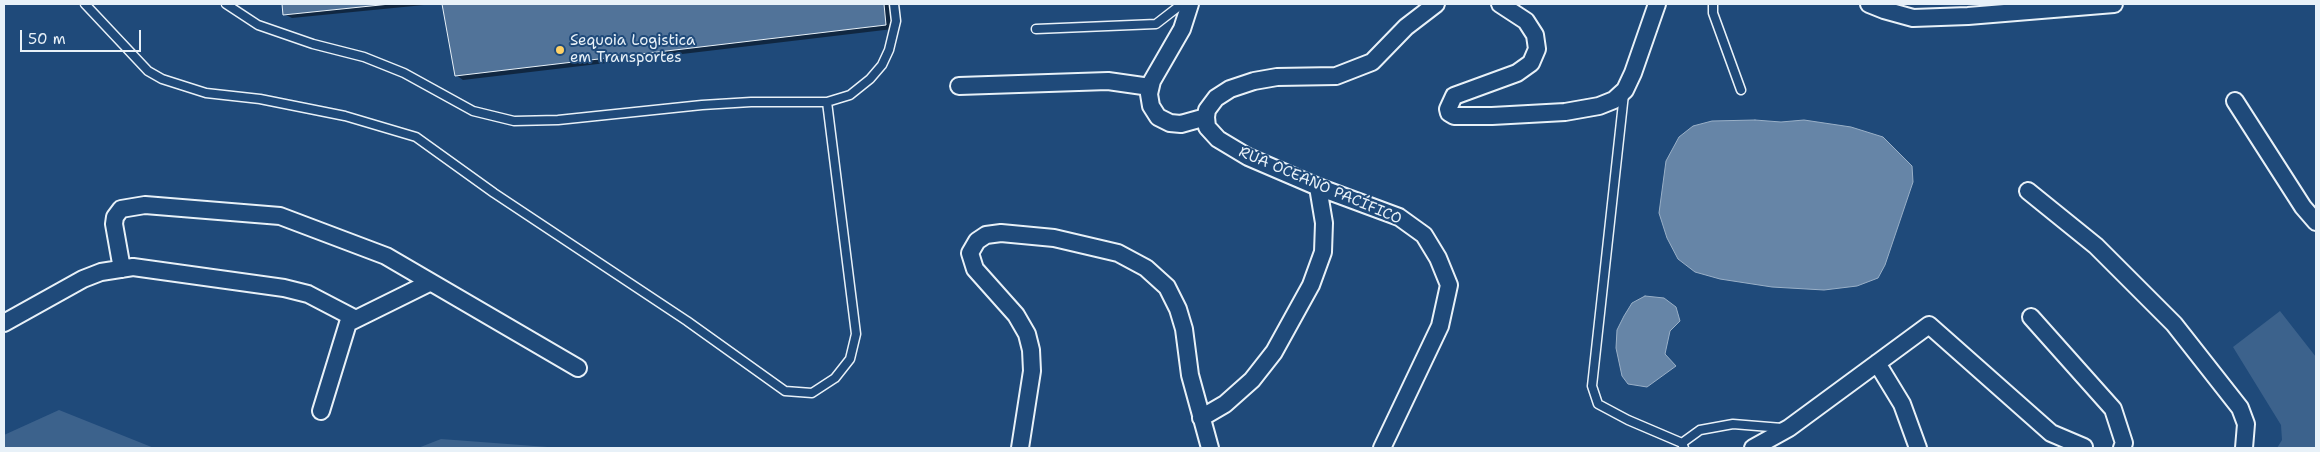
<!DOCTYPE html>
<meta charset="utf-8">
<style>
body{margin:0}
#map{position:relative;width:2320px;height:452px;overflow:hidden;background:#1f4a7a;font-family:"Shantell Sans",sans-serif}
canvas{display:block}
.frame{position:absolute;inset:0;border:5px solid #e8f1f8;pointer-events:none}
.scale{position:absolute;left:20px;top:30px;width:121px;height:22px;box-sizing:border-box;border:2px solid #e8f1f8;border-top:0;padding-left:6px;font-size:15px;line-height:18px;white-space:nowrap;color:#e8f1f8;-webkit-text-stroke:4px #1f4a7a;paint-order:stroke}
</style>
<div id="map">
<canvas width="2320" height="452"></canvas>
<div class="frame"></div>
<div class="scale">50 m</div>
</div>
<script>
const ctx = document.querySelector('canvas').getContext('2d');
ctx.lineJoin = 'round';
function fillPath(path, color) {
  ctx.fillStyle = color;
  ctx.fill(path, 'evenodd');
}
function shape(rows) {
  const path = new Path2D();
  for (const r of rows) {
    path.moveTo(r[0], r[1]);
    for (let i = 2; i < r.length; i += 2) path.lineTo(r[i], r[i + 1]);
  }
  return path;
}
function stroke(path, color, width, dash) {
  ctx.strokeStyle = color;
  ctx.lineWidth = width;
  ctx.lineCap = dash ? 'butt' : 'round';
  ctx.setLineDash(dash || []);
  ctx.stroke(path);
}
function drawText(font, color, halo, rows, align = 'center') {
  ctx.font = font + ' "Shantell Sans",sans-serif';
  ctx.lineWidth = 4;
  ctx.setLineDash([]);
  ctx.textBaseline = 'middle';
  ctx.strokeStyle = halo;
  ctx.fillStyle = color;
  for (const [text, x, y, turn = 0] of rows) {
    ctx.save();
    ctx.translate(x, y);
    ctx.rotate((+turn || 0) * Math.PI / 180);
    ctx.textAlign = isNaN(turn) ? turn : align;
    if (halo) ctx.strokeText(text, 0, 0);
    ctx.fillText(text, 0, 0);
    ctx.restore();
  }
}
fillPath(shape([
 [2280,311,2316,357,2316,448,2277,448,2282,440,2281,425,2233,347],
 [59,410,154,448,4,448,4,435],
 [441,439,561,448,418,448]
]), '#3c628c');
const water = shape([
 [1755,120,1781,122,1804,120,1851,127,1883,137,1912,166,1913,182,1885,265,1878,278,1857,286,1824,290,1772,287,1720,279,1695,272,1678,259,1667,238,1659,213,1666,161,1679,137,1693,126,1712,121,1755,120],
 [1645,296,1664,298,1676,307,1680,321,1670,331,1665,354,1676,366,1647,387,1628,384,1622,376,1616,348,1617,330,1624,316,1632,303,1645,296]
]);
fillPath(water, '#6685a7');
stroke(water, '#9ab0c7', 1);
fillPath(shape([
 [284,4,434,4,292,18,284,14],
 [444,4,890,4,893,29,463,80,456,75]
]), '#0007');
const building = shape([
 [282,4,390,4,283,15,282,4],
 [442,4,884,4,886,25,455,76,442,4]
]);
fillPath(building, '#517399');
stroke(building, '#e8f1f8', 1);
const lane = shape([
 [85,4,148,71,162,79,206,93,260,99,345,116,416,137,494,193,687,321,785,391,812,393,835,378,850,359,856,334,827,102],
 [226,4,258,25,313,44,364,57,404,73,473,111,514,121,558,120,702,105,751,102,827,102,850,95,870,79,882,65,889,50,896,21,894,4],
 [1713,4,1713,13,1741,90],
 [1036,29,1156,24,1178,7,1190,4],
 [1624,94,1592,386,1598,404,1628,420,1682,443],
 [1684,448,1682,443,1700,430,1733,424,1782,428]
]);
const street = shape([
 [1190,4,1182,29,1152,81,1149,94,1151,106,1158,117,1170,123,1181,124,1206,117],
 [1500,4,1526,21,1535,35,1537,49,1531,63,1517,73,1454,96,1448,109,1449,113,1454,116,1492,116,1565,112,1599,106,1614,100,1625,90,1633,73,1657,4],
 [1869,4,1884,10,1913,18,1968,16,2114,4],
 [959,86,1108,81,1150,87],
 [2235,101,2303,207,2316,222],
 [2028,191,2096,246,2174,324,2240,408,2246,424,2244,448],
 [122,269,114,224,115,217,121,209,145,205,280,216,386,256,578,368],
 [2031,317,2113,409,2124,443,2122,448],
 [4,323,83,279,101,272,133,267,284,288,308,294,356,319],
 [1877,363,1902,404,1918,448],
 [321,411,348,323,431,282],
 [1201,418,1225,404,1252,380,1274,352,1311,285,1323,252,1324,223,1318,187],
 [1020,448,1032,371,1031,350,1027,334,1016,315,975,269,970,253,977,241,986,235,1001,233,1054,238,1118,253,1146,268,1167,287,1178,309,1184,329,1190,375,1210,448],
 [1382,448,1440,326,1449,285,1438,258,1424,235,1399,217,1318,187,1248,157,1218,139,1207,127,1206,117,1207,110,1216,98,1230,89,1254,81,1277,77,1336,76,1372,62,1406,27,1436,4],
 [1753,448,1789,428,1929,325,2051,433,2084,447]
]);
stroke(lane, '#e8f1f8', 11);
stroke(street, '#e8f1f8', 20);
stroke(lane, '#1f4a7a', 8);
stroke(street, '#1f4a7a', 16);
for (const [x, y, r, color] of [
 [560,50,5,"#ffd166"]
]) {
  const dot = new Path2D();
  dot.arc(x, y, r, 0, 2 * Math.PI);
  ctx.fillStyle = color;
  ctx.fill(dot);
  stroke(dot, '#1f4a7a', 2);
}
drawText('15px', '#e8f1f8', '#1f4a7a', [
 ["Sequoia Logistica",570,41],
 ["em Transportes",570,58]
], 'left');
drawText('15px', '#e8f1f8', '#1f4a7a', [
 ["RUA OCEANO PACÍFICO",1320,186,23]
]);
</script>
